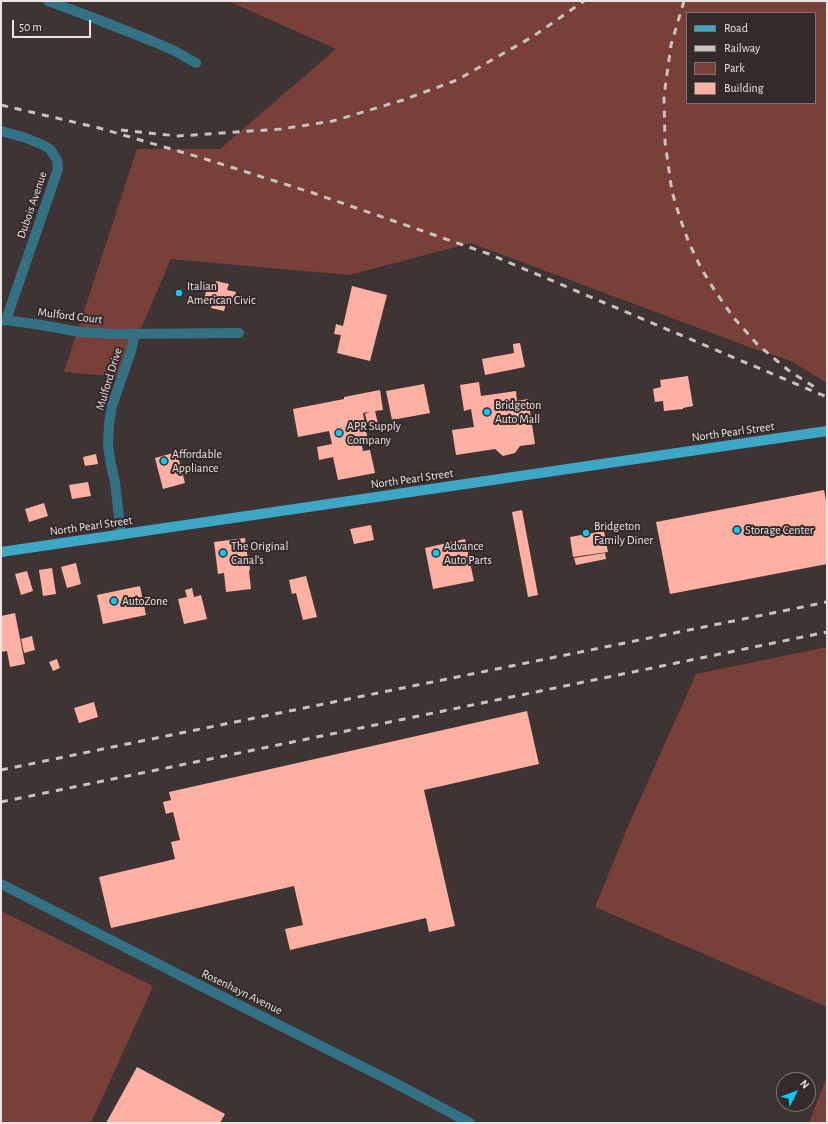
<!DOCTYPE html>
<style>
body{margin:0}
#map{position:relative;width:828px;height:1124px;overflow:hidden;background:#3d3433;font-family:"Alegreya Sans",sans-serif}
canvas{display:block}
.frame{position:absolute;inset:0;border:2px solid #eae4e3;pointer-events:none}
.legend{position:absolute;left:686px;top:12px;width:130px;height:92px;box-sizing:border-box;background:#332a29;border:1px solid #7c7473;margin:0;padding:5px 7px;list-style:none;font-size:12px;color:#eae4e3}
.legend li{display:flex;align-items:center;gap:8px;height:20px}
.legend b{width:20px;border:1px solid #7c7473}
.north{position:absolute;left:776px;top:1072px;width:40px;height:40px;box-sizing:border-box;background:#332a29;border:1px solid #7c7473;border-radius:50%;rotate:48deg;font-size:11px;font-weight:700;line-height:16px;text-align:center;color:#eae4e3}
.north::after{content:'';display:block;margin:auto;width:14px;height:18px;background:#00cbf9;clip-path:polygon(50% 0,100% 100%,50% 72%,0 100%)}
.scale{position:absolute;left:12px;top:20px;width:79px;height:18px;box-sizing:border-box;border:2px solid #eae4e3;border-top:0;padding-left:5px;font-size:12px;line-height:14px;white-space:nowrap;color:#eae4e3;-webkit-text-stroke:3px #332a29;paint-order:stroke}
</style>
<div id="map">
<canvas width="828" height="1124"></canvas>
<div class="frame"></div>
<ul class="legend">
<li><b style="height:5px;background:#3ea7c6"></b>Road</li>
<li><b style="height:5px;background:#c8c2c1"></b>Railway</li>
<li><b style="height:11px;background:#784038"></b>Park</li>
<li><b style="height:11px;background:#feb0a3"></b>Building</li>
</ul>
<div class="north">N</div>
<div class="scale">50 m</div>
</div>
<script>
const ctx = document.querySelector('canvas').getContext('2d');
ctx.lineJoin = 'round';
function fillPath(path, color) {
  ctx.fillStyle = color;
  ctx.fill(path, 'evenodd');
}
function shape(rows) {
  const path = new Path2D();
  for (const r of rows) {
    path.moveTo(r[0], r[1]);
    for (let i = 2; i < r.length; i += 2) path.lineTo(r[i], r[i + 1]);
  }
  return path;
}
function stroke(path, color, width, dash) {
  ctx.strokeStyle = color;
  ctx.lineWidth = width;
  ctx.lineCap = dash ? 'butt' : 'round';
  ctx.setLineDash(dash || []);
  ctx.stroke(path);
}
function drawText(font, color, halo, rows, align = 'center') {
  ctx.font = font + ' "Alegreya Sans",sans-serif';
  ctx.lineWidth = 4;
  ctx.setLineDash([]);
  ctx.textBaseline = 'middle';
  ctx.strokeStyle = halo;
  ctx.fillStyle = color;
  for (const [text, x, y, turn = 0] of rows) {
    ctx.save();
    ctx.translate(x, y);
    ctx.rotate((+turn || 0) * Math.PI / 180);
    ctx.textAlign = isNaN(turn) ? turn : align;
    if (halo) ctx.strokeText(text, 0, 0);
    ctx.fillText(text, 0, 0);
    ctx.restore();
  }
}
fillPath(shape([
 [228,1,827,1,827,383,789,360,752,348,471,243,349,275,171,259,120,377,64,372,137,149,220,149,336,49],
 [687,13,815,13,815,103,687,103],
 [827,647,827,1007,595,907,629,824,696,674],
 [1,911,153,986,91,1123,1,1123],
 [827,1076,827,1123,809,1123]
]), '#784038');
fillPath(shape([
 [216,281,229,284,227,290,236,292,233,305,226,304,224,311,211,308,213,302,204,300,207,287,214,288],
 [352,286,387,295,370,361,337,353,341,335,334,334,336,324,343,326],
 [520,343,525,367,485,375,482,359,514,353,513,344],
 [688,376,693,406,683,408,683,409,664,411,663,401,655,402,653,389,661,387,660,380],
 [479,382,481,396,516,391,517,401,528,399,535,444,520,446,515,453,503,456,495,449,456,455,452,430,474,427,471,409,464,411,460,385],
 [424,384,430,413,392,420,386,391],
 [380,390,383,410,375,411,378,424,368,426,365,414,369,412,363,413,368,441,361,442,363,451,370,450,375,473,338,480,333,457,319,460,317,447,332,444,329,431,298,437,293,409,344,399,344,397],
 [177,452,185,483,163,489,155,458],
 [96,454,98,464,85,466,83,457],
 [88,482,91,496,72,499,69,485],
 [824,490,827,505,827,564,670,594,656,522],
 [44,503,48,516,29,522,25,509],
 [522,510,538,595,528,597,512,512],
 [371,525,374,540,354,544,350,529],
 [604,531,608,552,573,557,570,537],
 [245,538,248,560,249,560,250,570,249,571,251,589,226,592,224,573,218,574,214,542],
 [465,539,474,581,433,589,425,548],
 [605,553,606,559,576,565,574,558],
 [76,563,81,584,67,588,61,567],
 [52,568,56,594,43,596,39,570],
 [27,571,33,591,21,595,15,574],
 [306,576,317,617,303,620,296,593,292,594,289,580],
 [140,586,146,615,103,624,97,595],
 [192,588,194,597,201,595,207,619,184,624,178,599,187,597,185,590],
 [15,613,25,664,10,667,7,651,1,652,1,616],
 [32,636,35,650,24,653,21,639],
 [57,659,60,668,53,671,49,662],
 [94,702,98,717,79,723,74,708],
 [527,711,539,764,424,790,455,926,429,932,426,918,290,950,285,929,303,925,294,886,111,928,99,877,175,859,171,842,180,840,173,812,166,814,163,802,171,800,169,792],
 [137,1067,225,1114,220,1123,106,1123]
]), '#feb0a3');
stroke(shape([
 [48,1,94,18,152,41,175,51,196,63],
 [1,131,26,138,43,145,50,149,57,160,58,169,6,320],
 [1,321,6,320,41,325,80,332,112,334,239,333],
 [121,535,115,482,111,465,108,446,109,424,112,406,131,351,135,334],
 [1,884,207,989,395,1083,470,1123]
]), '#357185', 10);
stroke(shape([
 [1,552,827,431]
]), '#3ea7c6', 10);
stroke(shape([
 [684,1,671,45,664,96,665,142,672,192,680,218,689,243,701,268,715,291,733,317,758,345,788,370,816,388],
 [1,105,99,128,202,158,313,193,489,254,827,397],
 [121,130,178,136,281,129,333,121,403,100,457,80,532,37,584,1],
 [1,770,166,736,827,602],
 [1,802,827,632]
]), '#c8c2c1', 3, [7, 7]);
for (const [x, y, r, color] of [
 [179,293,4,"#00cbf9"],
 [487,412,4,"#00cbf9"],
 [339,433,4,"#00cbf9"],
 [164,461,4,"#00cbf9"],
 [737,530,4,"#00cbf9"],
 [586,533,4,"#00cbf9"],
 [223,553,4,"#00cbf9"],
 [436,553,4,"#00cbf9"],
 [114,601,4,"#00cbf9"]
]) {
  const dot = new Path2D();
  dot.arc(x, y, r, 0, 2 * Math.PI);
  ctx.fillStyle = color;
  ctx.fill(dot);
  stroke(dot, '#332a29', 1.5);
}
drawText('12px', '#eae4e3', '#332a29', [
 ["Dubois Avenue",32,205,-71],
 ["Mulford Court",70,316,7],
 ["Mulford Drive",109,379,-73],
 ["North Pearl Street",733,432,-8],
 ["North Pearl Street",412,479,-8],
 ["North Pearl Street",91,526,-8],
 ["Rosenhayn Avenue",242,992,26]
]);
drawText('12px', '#eae4e3', '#332a29', [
 ["Italian",187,286],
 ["American Civic",187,300],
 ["Bridgeton",495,405],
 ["Auto Mall",495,419],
 ["APR Supply",347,426],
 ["Company",347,440],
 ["Affordable",172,454],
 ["Appliance",172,468],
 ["Bridgeton",594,526],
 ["Family Diner",594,540],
 ["Storage Center",745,530],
 ["The Original",231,546],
 ["Canal's",231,560],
 ["Advance",444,546],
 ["Auto Parts",444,560],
 ["AutoZone",122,601]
], 'left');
</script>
